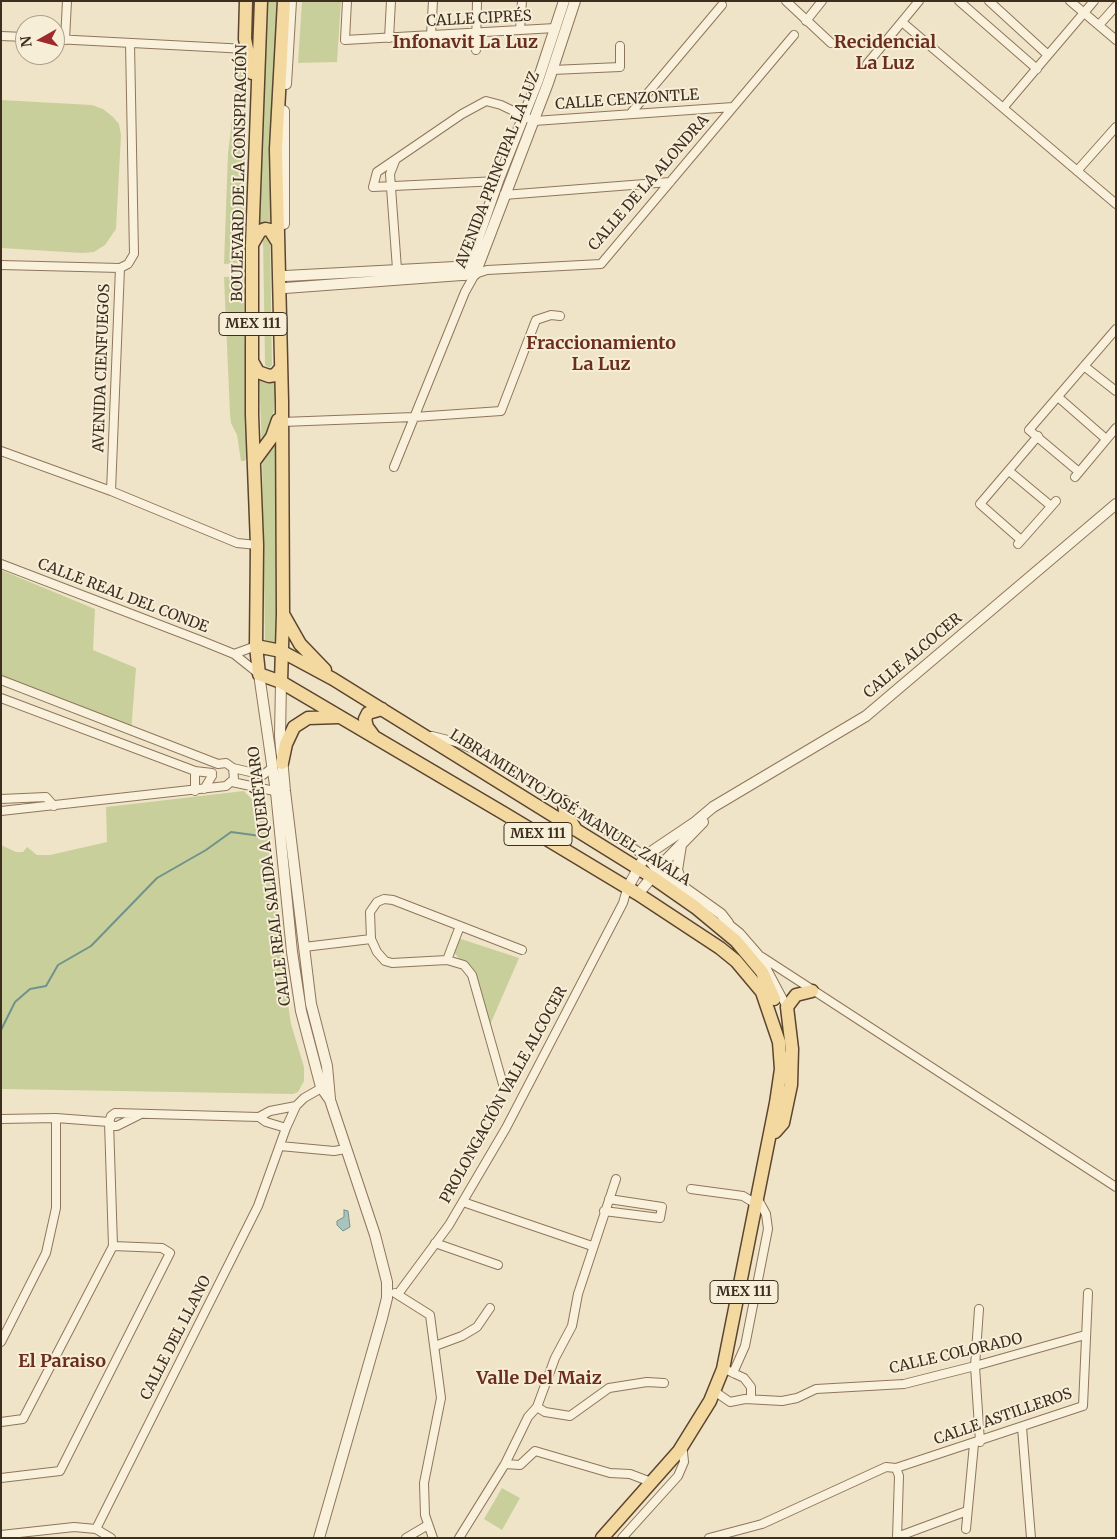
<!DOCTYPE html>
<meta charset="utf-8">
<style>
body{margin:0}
#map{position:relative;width:1117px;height:1539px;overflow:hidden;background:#f0e4c8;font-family:Merriweather,serif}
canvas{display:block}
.frame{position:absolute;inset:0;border:2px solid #3d2e20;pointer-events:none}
.north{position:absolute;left:15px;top:15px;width:50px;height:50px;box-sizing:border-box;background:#f7eed8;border:1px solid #ada18e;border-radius:50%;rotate:263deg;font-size:14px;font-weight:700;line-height:20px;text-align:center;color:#3d2e20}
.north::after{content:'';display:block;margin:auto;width:18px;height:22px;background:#9e2a2b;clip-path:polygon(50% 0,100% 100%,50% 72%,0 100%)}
</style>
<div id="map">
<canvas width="1117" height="1539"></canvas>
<div class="frame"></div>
<div class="north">N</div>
</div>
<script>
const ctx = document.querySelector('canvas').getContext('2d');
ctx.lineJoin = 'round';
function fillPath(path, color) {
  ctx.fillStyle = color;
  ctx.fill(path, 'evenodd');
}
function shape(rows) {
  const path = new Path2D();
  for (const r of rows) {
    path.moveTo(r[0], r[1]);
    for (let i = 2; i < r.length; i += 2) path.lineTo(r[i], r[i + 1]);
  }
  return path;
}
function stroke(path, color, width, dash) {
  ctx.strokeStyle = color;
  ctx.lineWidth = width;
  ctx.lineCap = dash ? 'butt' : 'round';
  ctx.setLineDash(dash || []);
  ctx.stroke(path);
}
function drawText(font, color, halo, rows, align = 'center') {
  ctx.font = font + ' Merriweather,serif';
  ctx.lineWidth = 4;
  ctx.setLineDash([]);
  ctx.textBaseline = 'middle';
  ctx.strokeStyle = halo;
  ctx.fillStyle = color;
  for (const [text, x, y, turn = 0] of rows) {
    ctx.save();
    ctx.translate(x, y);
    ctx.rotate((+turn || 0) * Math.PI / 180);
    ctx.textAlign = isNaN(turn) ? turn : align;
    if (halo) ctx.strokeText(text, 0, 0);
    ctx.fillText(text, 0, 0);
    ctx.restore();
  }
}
fillPath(shape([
 [266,1,280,1,275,226,257,227],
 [302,1,341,1,337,62,298,63],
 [239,61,248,61,242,263,224,264,228,153],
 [1,100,92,105,103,109,113,117,119,124,121,135,116,229,105,245,94,252,82,253,1,248],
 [266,235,270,237,272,365,269,368,265,365,263,237],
 [243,276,248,454,245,461,241,461,237,435,231,423,230,414,224,277],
 [259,375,277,376,272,426,262,448],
 [276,443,278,644,265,640,262,457,272,449],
 [1,570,95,609,93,650,136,668,131,733,1,684],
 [244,791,267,815,284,978,291,1024,304,1067,304,1081,298,1092,293,1094,1,1089,1,845,16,852,23,852,27,847,37,855,50,855,107,842,106,807],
 [458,938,519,958,490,1025,476,980,453,951],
 [502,1488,520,1498,502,1530,484,1519]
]), '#c9cf9b');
const water = shape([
 [344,1210,348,1211,350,1227,343,1231,337,1225,337,1221,344,1217,344,1210]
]);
fillPath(water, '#a9c4bc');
stroke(water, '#6f938a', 1);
stroke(shape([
 [1,1030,15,1002,30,989,46,986,58,965,91,946,157,878,206,850,231,832,261,836]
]), '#6f938a', 2);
const minor = shape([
 [347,1,345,40,555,28],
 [786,1,831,43],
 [959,1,1037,69],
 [989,1,1048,55],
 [1070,1,1116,40],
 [806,21,822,1],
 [902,22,1116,204],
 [1099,25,1116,6],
 [520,30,522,1],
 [431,35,433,1],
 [1,36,25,37],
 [389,38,391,1],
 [55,39,247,49],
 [65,40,67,1],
 [476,50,477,1],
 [867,64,919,1],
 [552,70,620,67,620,46],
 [1003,108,1094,1],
 [631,113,722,5],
 [395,161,390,174,397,269],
 [1077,171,1116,127],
 [498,181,373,187,377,172,462,114,486,101,501,105,534,121,733,107],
 [504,195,670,182],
 [1,265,120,268],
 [1084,366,1116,391],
 [1058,397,1106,439],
 [282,422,414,417,501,411,536,320,551,315,560,316],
 [1,451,111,491,237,543,257,545],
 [394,467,465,292,475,274,487,270,601,264,794,35],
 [1009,471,1051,506],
 [1079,472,1029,430,1116,329],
 [1075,477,1116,428],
 [111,491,120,268,128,264,134,254,130,43],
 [1021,540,980,504,1038,436],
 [1018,544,1056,501],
 [1,564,202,641,234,654,259,674],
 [234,654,256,646],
 [1,680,218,764,226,763,233,768,263,775,273,767],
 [1,698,195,771,212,773],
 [432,736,456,742,490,756,535,784,645,856,657,871,685,893],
 [232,782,279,792],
 [204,789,212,776],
 [195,791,195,771],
 [1,799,46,797,54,806],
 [1,811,226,786,234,779,233,768],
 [725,921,740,933,760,956,787,1007],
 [304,947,371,939],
 [762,957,1116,1187],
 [447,960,460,926],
 [504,1088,472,975,464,965,447,960,392,963,385,961,377,952,371,939,370,912,377,902,384,899,393,900,522,950],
 [259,1117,266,1122,286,1128],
 [1,1119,56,1118,109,1122,113,1126,117,1126,139,1115],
 [280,1146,334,1151,346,1149],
 [691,1189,743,1196,756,1204],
 [463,1202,592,1246],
 [604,1211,660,1218,662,1207,609,1199],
 [435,1243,498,1265],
 [395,1293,430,1315,441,1398,424,1483,425,1515,433,1538],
 [398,1294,449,1225,506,1128,623,903,627,889],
 [979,1309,975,1366,980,1442],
 [1,1342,46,1253,56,1208,56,1118],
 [435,1346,462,1336,477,1327,490,1308],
 [729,1371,744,1378,751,1387,751,1399],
 [733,1373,745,1346,768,1229,766,1214,760,1203],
 [717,1393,730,1402,745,1399,782,1401,797,1398,816,1389,904,1384,975,1366,1085,1335],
 [537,1407,545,1412,570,1416,609,1388,647,1382,664,1383],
 [1,1422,23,1419,113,1246,109,1122,111,1116,115,1113,259,1117,270,1111,296,1106],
 [1022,1427,1031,1538],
 [505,1464,520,1465,535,1451,610,1473,630,1474,651,1482],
 [896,1468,899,1476,897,1538],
 [1,1478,60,1471,170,1253,162,1248,113,1246],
 [96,1529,258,1206,286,1128,296,1106,304,1098,325,1086],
 [966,1529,974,1444],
 [1,1535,74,1527,96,1529,111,1538],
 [897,1537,967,1511],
 [406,1538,428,1525],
 [459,1538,505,1464,528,1417,537,1407,555,1358,572,1326,578,1294,616,1179],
 [622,1538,678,1476,684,1462,683,1452],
 [709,1538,762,1524,886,1467,896,1468,1083,1406,1088,1293]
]);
const tertiary = shape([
 [286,84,291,1],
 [284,111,284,224],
 [465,275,498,181,538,80,564,1],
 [285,276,474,266],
 [285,288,475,274,548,83,575,1],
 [259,674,276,792,292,952,301,1011,321,1087,330,1100,375,1235,387,1282,387,1298,382,1318,319,1538],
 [281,682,280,736,285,791,311,1004,327,1066,330,1099],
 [681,845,677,870,683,887,721,914,728,923],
 [627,889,645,856,694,823,713,807,866,716,1116,504],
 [638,894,665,861,703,822]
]);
const primary = shape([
 [246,1,245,39,252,73],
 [261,1,252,245,252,415,257,545,256,646,259,674,281,682,505,814,638,894,720,948,736,961,762,992,779,1042,781,1069,776,1103,723,1369,710,1401,679,1451,602,1538],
 [253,243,260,231,265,229,270,230,277,241],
 [253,363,258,372,269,376,275,375,281,368],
 [255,460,272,437,278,420],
 [283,614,300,644,325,670],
 [256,646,281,651,333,679,652,877,695,907,736,941,762,972,774,999],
 [281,682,283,614,282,402,276,149,284,1],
 [373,735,367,727,365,719,368,713,382,709],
 [282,763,286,744,294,727,308,718,338,717],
 [564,802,565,812,576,830],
 [775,1132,783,1123,791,1085,792,1049,787,1007,796,995,812,991]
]);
stroke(minor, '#8d765c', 10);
stroke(tertiary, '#8d765c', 12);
stroke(primary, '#5b4430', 15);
stroke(minor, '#faf1dc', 8);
stroke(tertiary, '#faf1dc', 10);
stroke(primary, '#f3d9a0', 12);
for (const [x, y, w] of [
 [253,324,68],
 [538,834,68],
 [744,1292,68]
]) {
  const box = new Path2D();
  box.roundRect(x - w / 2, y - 11.5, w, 23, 4);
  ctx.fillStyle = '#f7eed8';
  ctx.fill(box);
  stroke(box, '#3d2e20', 1);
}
drawText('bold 14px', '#3d2e20', null, [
 ["MEX 111",253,324],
 ["MEX 111",538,834],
 ["MEX 111",744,1292]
]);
drawText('15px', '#3d2e20', '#f7eed8', [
 ["CALLE CIPRÉS",479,19,-3],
 ["CALLE CENZONTLE",627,100,-4],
 ["AVENIDA PRINCIPAL LA LUZ",498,170,-69],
 ["BOULEVARD DE LA CONSPIRACIÓN",240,173,-89],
 ["CALLE DE LA ALONDRA",649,183,-49],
 ["AVENIDA CIENFUEGOS",102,368,-88],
 ["CALLE REAL DEL CONDE",123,596,21],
 ["CALLE ALCOCER",913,656,-40],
 ["LIBRAMIENTO JOSÉ MANUEL ZAVALA",570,808,32],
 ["CALLE REAL SALIDA A QUERÉTARO",270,876,-97],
 ["PROLONGACIÓN VALLE ALCOCER",504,1095,-61],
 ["CALLE DEL LLANO",176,1338,-63],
 ["CALLE COLORADO",956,1354,-13],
 ["CALLE ASTILLEROS",1003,1417,-19]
]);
drawText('bold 18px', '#6b2e1e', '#f7eed8', [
 ["Infonavit La Luz",465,43],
 ["Recidencial",885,43],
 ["La Luz",885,64],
 ["Fraccionamiento",601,344],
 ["La Luz",601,365],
 ["El Paraiso",62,1362],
 ["Valle Del Maiz",539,1379]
]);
</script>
